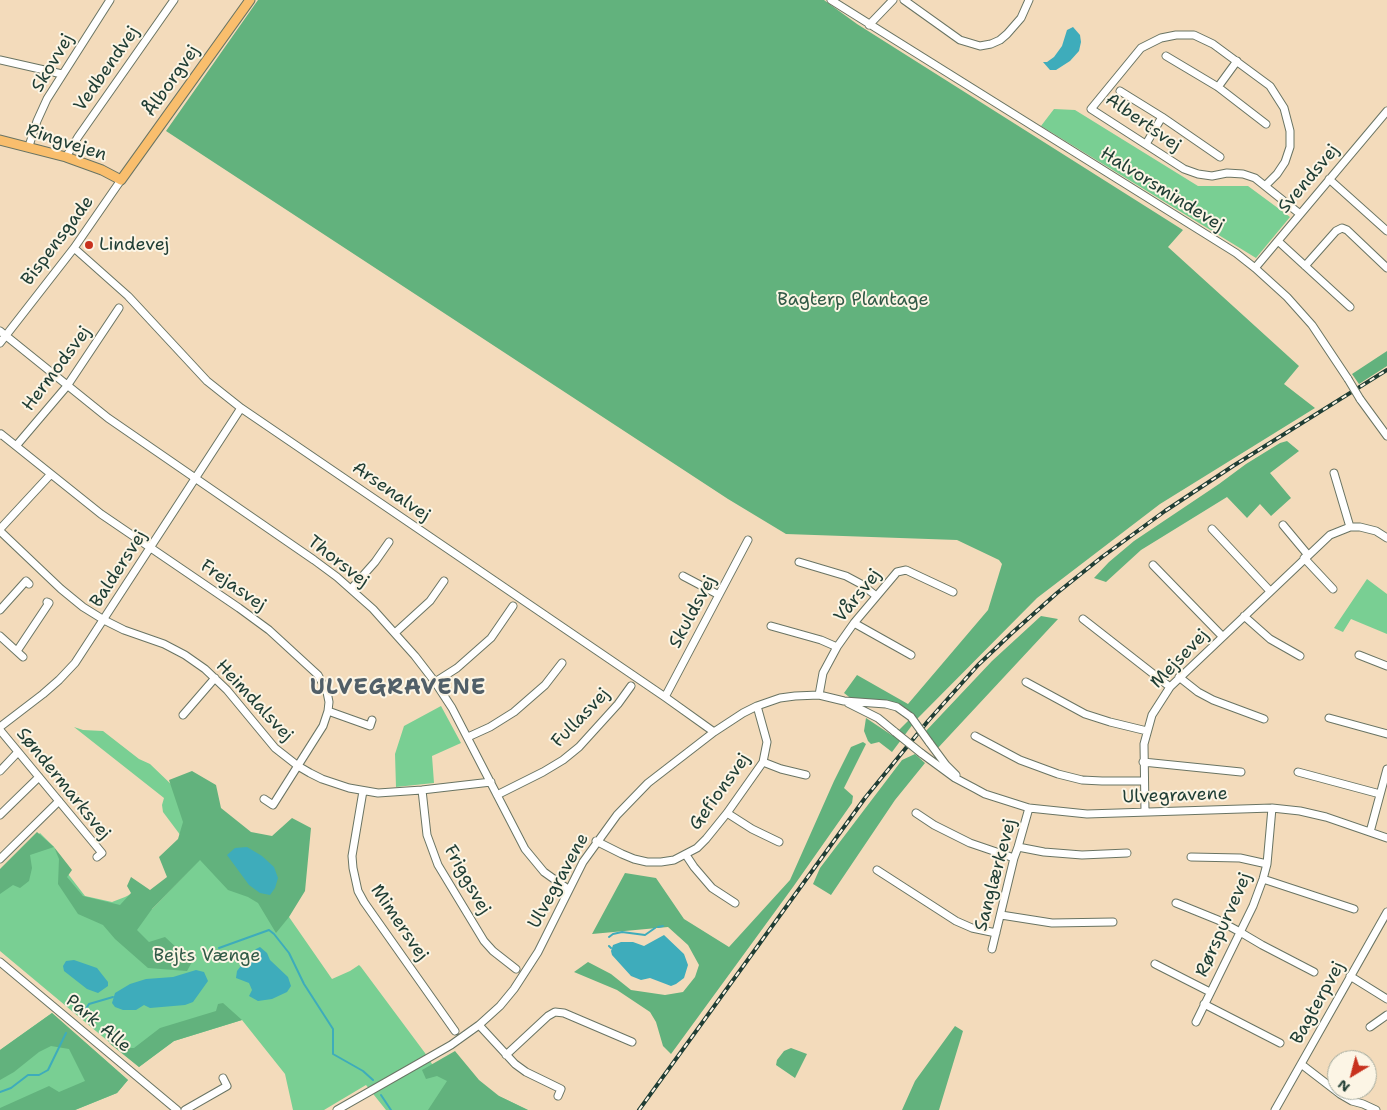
<!DOCTYPE html>
<meta charset="utf-8">
<style>
body{margin:0}
#map{position:relative;width:1387px;height:1110px;overflow:hidden;background:#f3dbbb;font-family:"Shantell Sans",sans-serif}
canvas{display:block}
.north{position:absolute;left:1327px;top:1050px;width:50px;height:50px;box-sizing:border-box;background:#fcf5e5;border:1px solid #a4ab9e;border-radius:50%;rotate:217deg;font-size:14px;font-weight:700;line-height:20px;text-align:center;color:#1f3d34}
.north::after{content:'';display:block;margin:auto;width:18px;height:22px;background:#c8321e;clip-path:polygon(50% 0,100% 100%,50% 72%,0 100%)}
</style>
<div id="map">
<canvas width="1387" height="1110"></canvas>
<div class="north">N</div>
</div>
<script>
const ctx = document.querySelector('canvas').getContext('2d');
ctx.lineJoin = 'round';
function fillPath(path, color) {
  ctx.fillStyle = color;
  ctx.fill(path, 'evenodd');
}
function shape(rows) {
  const path = new Path2D();
  for (const r of rows) {
    path.moveTo(r[0], r[1]);
    for (let i = 2; i < r.length; i += 2) path.lineTo(r[i], r[i + 1]);
  }
  return path;
}
function stroke(path, color, width, dash) {
  ctx.strokeStyle = color;
  ctx.lineWidth = width;
  ctx.lineCap = dash ? 'butt' : 'round';
  ctx.setLineDash(dash || []);
  ctx.stroke(path);
}
function drawText(font, color, halo, rows, align = 'center') {
  ctx.font = font + ' "Shantell Sans",sans-serif';
  ctx.lineWidth = 4;
  ctx.setLineDash([]);
  ctx.textBaseline = 'middle';
  ctx.strokeStyle = halo;
  ctx.fillStyle = color;
  for (const [text, x, y, turn = 0] of rows) {
    ctx.save();
    ctx.translate(x, y);
    ctx.rotate((+turn || 0) * Math.PI / 180);
    ctx.textAlign = isNaN(turn) ? turn : align;
    if (halo) ctx.strokeText(text, 0, 0);
    ctx.fillText(text, 0, 0);
    ctx.restore();
  }
}
fillPath(shape([
 [1054,109,1075,110,1198,186,1248,186,1290,217,1256,258,1041,126],
 [1367,579,1387,594,1387,634,1351,619,1343,632,1334,628],
 [441,706,461,743,432,756,434,783,396,787,395,754,404,726],
 [74,727,83,730,103,731,139,759,150,764,175,788,265,911,289,917,332,979,350,971,359,965,361,967,425,1053,432,1064,528,1110,386,1110,366,1085,324,1110,293,1110,285,1074,242,1020,174,1041,139,1067,0,951,0,873,40,833,54,847,68,874,85,896,112,902,125,897,133,893,152,909,199,860,163,812,162,805,164,798],
 [52,1013,128,1080,117,1093,75,1110,0,1110,0,1050]
]), '#79cf93');
fillPath(shape([
 [258,0,824,0,857,24,1183,230,1168,247,1299,366,1284,384,1315,408,1160,504,1037,598,916,720,892,752,879,742,871,744,868,741,864,731,866,718,893,736,912,717,906,709,853,700,844,693,857,675,908,704,988,610,1002,564,999,560,957,540,786,534,728,499,166,131],
 [1387,351,1387,366,1359,384,1352,374],
 [1287,441,1299,451,1270,473,1291,498,1271,516,1260,504,1247,518,1227,497,1141,550,1106,582,1094,578,1109,562,1134,541,1219,484,1246,464,1280,443],
 [1041,616,1058,619,937,749,925,732,992,661],
 [863,742,866,744,844,788,853,796,852,803,793,887,671,1054,663,1046,656,1022,650,1012,617,990,574,972,588,962,611,974,631,990,665,995,683,992,695,977,699,965,688,945,668,927,592,934,625,873,656,878,684,919,729,947,790,880,834,781,851,747],
 [915,754,925,763,895,800,831,895,813,884,820,868,902,760],
 [192,771,216,785,221,808,251,832,272,836,292,818,311,828,305,891,289,917,276,933,258,903,248,897,228,890,200,860,152,909,137,930,149,942,165,937,192,962,187,971,148,968,115,939,103,925,78,914,58,884,59,859,54,847,30,855,32,868,29,881,20,888,13,885,0,894,0,869,37,832,54,847,72,870,67,877,83,896,120,905,131,893,127,886,131,877,150,890,167,877,159,857,178,839,183,822,169,780],
 [223,1003,242,1020,174,1041,139,1067,109,1043,126,1048,134,1048,160,1028,216,1011,218,1004],
 [52,1013,128,1080,117,1093,75,1110,0,1110,0,1108,49,1086,59,1092,85,1081,69,1049,51,1046,39,1052,14,1072,0,1080,0,1050],
 [955,1026,963,1031,939,1110,902,1110,915,1081],
 [791,1048,807,1054,795,1078,776,1065,777,1060,784,1051],
 [455,1051,479,1080,499,1096,528,1110,428,1110,447,1081,437,1076,426,1079,422,1070]
]), '#62b27d');
fillPath(shape([
 [1073,27,1080,35,1081,42,1079,51,1070,61,1056,70,1050,70,1043,62,1047,62,1054,57,1062,46,1067,30],
 [247,847,262,856,274,867,278,878,275,888,270,895,260,893,249,885,227,855,235,848],
 [664,935,684,954,688,965,684,978,676,984,671,986,650,978,641,980,631,976,612,955,611,951,613,945,621,942,633,942,644,946],
 [260,947,267,953,270,960,288,977,291,986,287,992,272,999,258,1001,249,996,252,990,249,983,236,978,237,971,244,962,256,949],
 [74,960,97,968,108,982,108,986,98,993,87,989,64,971,63,966,66,961],
 [196,970,204,972,208,981,193,1002,185,1005,150,1008,144,1005,136,1010,123,1010,115,1007,112,1003,115,993,130,984,146,979,173,977]
]), '#3eacbb');
stroke(shape([
 [658,927,663,926],
 [609,937,613,934,622,932,645,935,655,928],
 [609,946,611,948],
 [219,948,269,930,274,934,289,953,304,984,333,1029,333,1054,363,1071,373,1080],
 [82,1015,89,1004,113,997],
 [0,1092,11,1088,28,1075,39,1075,48,1070,66,1033],
 [381,1095,391,1110]
]), '#3eacbb', 2);
const minor = shape([
 [831,0,1236,253,1255,268,1287,297,1312,325,1348,379],
 [904,0,960,40,980,46,991,44,1000,40,1007,34,1021,18,1029,0],
 [869,25,893,0],
 [1166,56,1218,87,1266,124],
 [0,60,62,74],
 [1218,87,1237,61],
 [1120,91,1162,117],
 [1146,144,1162,117,1220,157],
 [29,146,37,121,47,99,110,0],
 [66,157,78,137,174,0],
 [1329,179,1387,231],
 [1266,185,1277,174,1285,162,1290,147,1290,131,1284,108,1270,86,1213,44,1194,35,1176,35,1161,38,1141,48,1091,109,1184,169,1198,174,1212,176,1227,173,1243,174,1255,178,1300,214],
 [1278,241,1350,307],
 [74,248,128,296,207,381,241,408,665,697,714,732],
 [1305,266,1336,231,1342,228,1347,230,1387,268],
 [1255,268,1387,111],
 [0,331,108,418,314,560,337,577,373,609,415,656,435,682,452,708,525,849,544,872,568,889],
 [0,343,74,248,121,180],
 [1360,399,1387,436],
 [0,435,1,434,101,514,239,608,269,630,318,675,327,692,329,702,328,711,323,726,273,805,264,799],
 [16,446,67,386,119,308],
 [1334,473,1350,527],
 [1283,525,1308,555],
 [0,529,51,474],
 [1212,529,1270,591],
 [0,531,61,589,83,607,104,620,124,630,164,644,185,655,205,669,227,690,275,748,298,766,310,773,322,779,349,788,378,793,422,790,491,782],
 [1304,558,1333,589],
 [799,562,846,576,861,584,875,595],
 [1153,565,1222,636],
 [683,576,719,595],
 [351,589,375,562,389,542],
 [0,610,26,581,29,584],
 [1244,616,1270,639,1300,656],
 [1083,619,1170,687],
 [854,623,911,655],
 [771,626,821,640,837,647],
 [396,632,430,601,444,581],
 [0,636,23,657],
 [17,651,49,603,47,602],
 [1359,655,1387,666],
 [1179,677,1198,692,1213,700,1264,719],
 [435,682,457,668,491,638,513,606],
 [1026,682,1085,714,1110,722,1147,731],
 [819,695,823,673,837,647,854,623,897,572,906,570,953,592],
 [665,697,748,540],
 [848,703,878,718,895,732],
 [328,711,370,726,372,720],
 [183,715,215,678],
 [1329,718,1387,734],
 [0,727,43,694,59,680,75,663,241,408],
 [0,730,102,853,97,857],
 [975,736,1020,760,1058,774,1082,780,1102,781,1143,781],
 [468,737,490,727,514,712,545,685,562,663],
 [929,742,946,765,956,775],
 [921,753,955,778,974,788,985,794,1029,808,1087,814,1272,808,1300,811,1326,817,1387,838],
 [763,762,781,769,806,775],
 [1143,762,1241,772],
 [0,771,18,752],
 [1298,772,1380,794],
 [422,790,427,835,438,865,484,941,493,951,516,969],
 [363,791,352,856,353,868,358,891,364,902,455,1031],
 [497,795,543,772,563,760,579,747,618,704,631,686],
 [1145,812,1144,744,1152,715,1170,687,1330,535,1350,527,1360,527,1376,531,1387,538],
 [727,813,752,829,779,842],
 [916,813,934,825,970,843,1014,858],
 [0,815,39,777],
 [1370,832,1387,769],
 [596,841,622,854,634,859,647,862,661,862,674,860,697,848,706,839,727,813,763,762,767,742,757,706],
 [1018,847,1044,852,1082,855,1127,853],
 [686,855,694,867,712,888,735,903],
 [1191,857,1240,858,1267,864],
 [0,859,59,801],
 [877,870,956,921,972,928,996,933],
 [1263,879,1354,909],
 [1176,903,1218,920,1240,932,1262,945,1314,972],
 [1001,915,1052,923,1113,922],
 [992,949,1014,858,1018,847,1029,808],
 [0,962,177,1110],
 [1155,964,1210,992],
 [1350,976,1387,999],
 [1204,1004,1280,1043],
 [1196,1022,1253,906,1263,879,1267,864,1272,808],
 [479,1025,515,1064,526,1072,561,1089,558,1096],
 [1370,1027,1387,1015],
 [506,1055,548,1016,555,1012,564,1013,632,1042],
 [1301,1064,1340,1094,1352,1101,1363,1104,1376,1110],
 [185,1110,227,1086,223,1078],
 [337,1110,451,1045,479,1025,500,1006,514,989,538,952,583,862,617,815,648,783,714,732,743,713,757,706,780,698,795,696,819,695,844,701,886,704,897,707,911,717],
 [1275,1110,1387,912]
]);
const major = shape([
 [0,140,66,157,102,170,121,180,250,0]
]);
stroke(minor, '#697463', 9);
stroke(major, '#697463', 11);
stroke(minor, '#fff', 7);
stroke(major, '#f9be6d', 9);
const rail = shape([
 [639,1110,865,798,928,721,978,665,1012,633,1057,593,1102,557,1165,511,1233,466,1387,370]
]);
stroke(rail, '#1f3d34', 4);
stroke(rail, '#fcf5e5', 2, [5.5]);
const minorBridge = shape([
 [1348,379,1360,399],
 [911,717,929,742],
 [895,732,921,753]
]);
stroke(minorBridge, '#697463', 9, []);
stroke(minorBridge, '#fff', 7);
for (const [x, y, r, color] of [
 [89,245,5,"#c8321e"]
]) {
  const dot = new Path2D();
  dot.arc(x, y, r, 0, 2 * Math.PI);
  ctx.fillStyle = color;
  ctx.fill(dot);
  stroke(dot, '#fcf5e5', 2);
}
drawText('18px', '#1f3d34', '#fcf5e5', [
 ["Skovvej",53,63,-59],
 ["Vedbendvej",107,69,-55],
 ["Ålborgvej",172,81,-55],
 ["Albertsvej",1143,123,35],
 ["Ringvejen",66,143,18],
 ["Svendsvej",1309,179,-50],
 ["Halvorsmindevej",1162,190,32],
 ["Bispensgade",58,241,-53],
 ["Hermodsvej",57,369,-53],
 ["Arsenalvej",391,492,35],
 ["Thorsvej",338,562,38],
 ["Baldersvej",119,569,-57],
 ["Frejasvej",233,586,35],
 ["Vårsvej",858,596,-51],
 ["Skuldsvej",693,612,-62],
 ["Mejsevej",1180,659,-46],
 ["Heimdalsvej",254,701,47],
 ["Fullasvej",581,718,-46],
 ["Søndermarksvej",63,784,51],
 ["Gefionsvej",720,792,-54],
 ["Ulvegravene",1175,796,-2],
 ["Sanglærkevej",996,875,-75],
 ["Friggsvej",467,880,61],
 ["Ulvegravene",559,881,-61],
 ["Mimersvej",399,923,56],
 ["Rørspurvevej",1224,925,-66],
 ["Bagterpvej",1318,1003,-61],
 ["Park Alle",98,1024,40]
]);
drawText('18px', '#1f3d34', '#fcf5e5', [
 ["Lindevej",99,245]
], 'left');
drawText('18px', '#315a47', '#fcf5e5', [
 ["Bagterp Plantage",853,300],
 ["Bejts Vænge",207,956]
]);
ctx.letterSpacing = '1px';
drawText('bold 22px', '#515f68', '#fcf5e5', [
 ["ULVEGRAVENE",398,688]
]);
ctx.letterSpacing = '0px';
</script>
